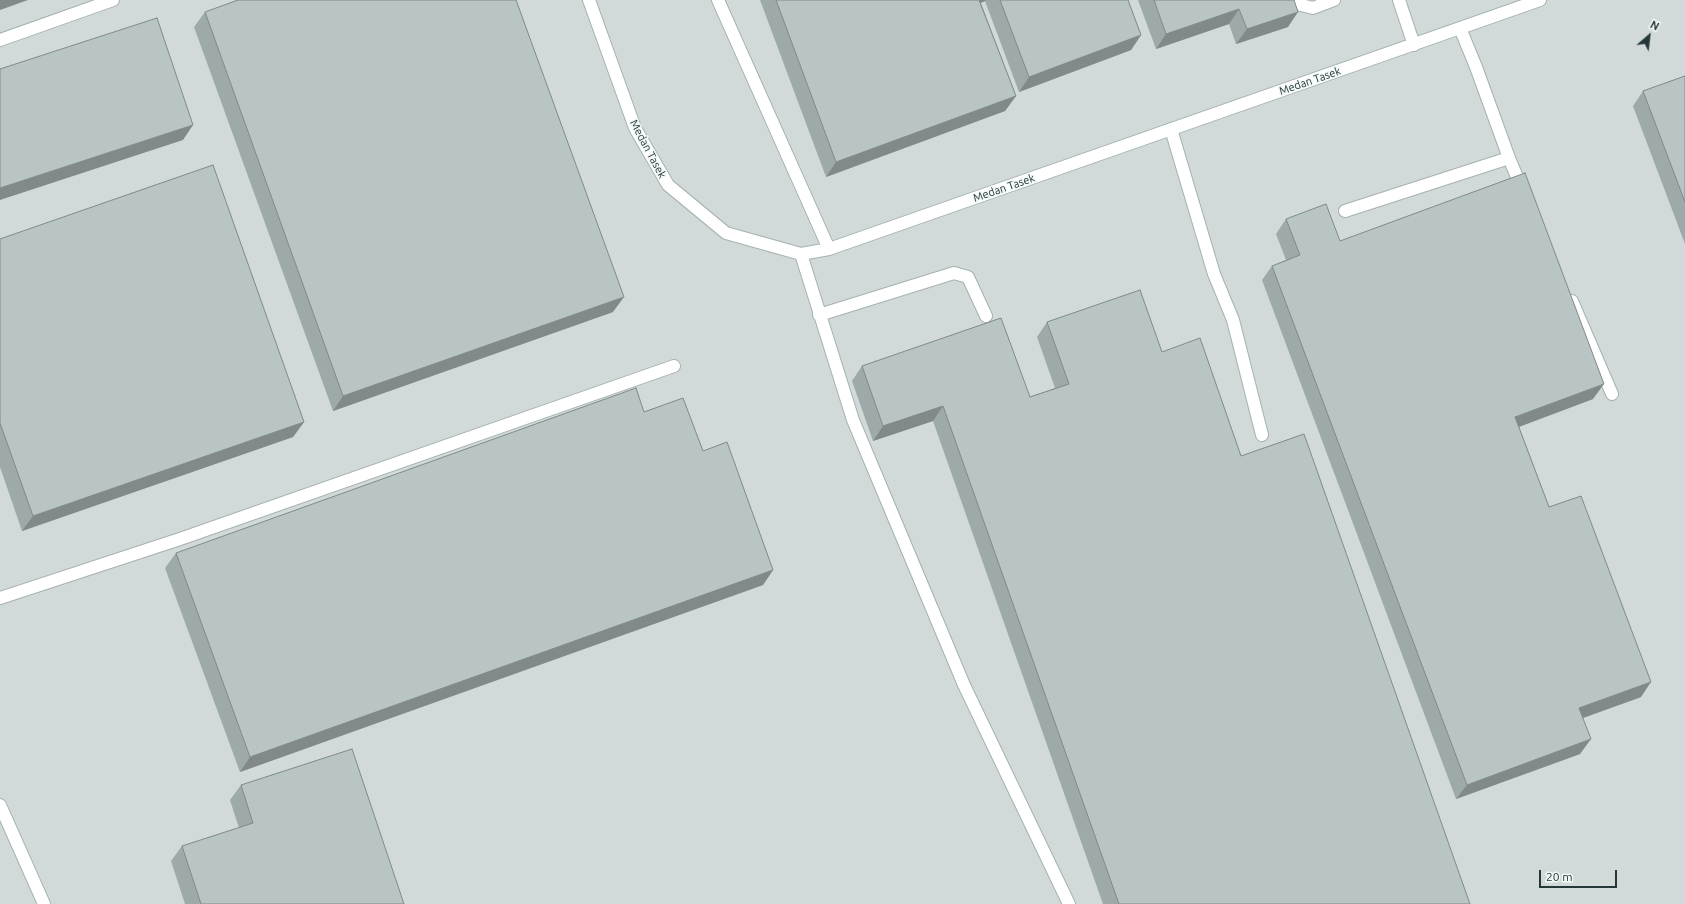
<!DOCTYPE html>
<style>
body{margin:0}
#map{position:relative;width:1685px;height:904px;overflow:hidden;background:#e2eaea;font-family:Ubuntu,sans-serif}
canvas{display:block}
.north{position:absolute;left:1629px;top:16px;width:40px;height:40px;-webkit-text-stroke:3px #f2f7f7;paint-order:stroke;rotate:28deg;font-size:11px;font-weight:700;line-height:16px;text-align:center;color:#243739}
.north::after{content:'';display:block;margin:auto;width:14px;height:18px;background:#243739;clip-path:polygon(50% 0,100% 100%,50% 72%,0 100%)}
.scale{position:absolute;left:1539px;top:870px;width:78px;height:18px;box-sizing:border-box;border:2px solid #243739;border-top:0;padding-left:5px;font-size:12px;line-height:14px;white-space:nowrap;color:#243739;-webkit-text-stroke:3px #f2f7f7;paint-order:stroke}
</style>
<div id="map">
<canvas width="1685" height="904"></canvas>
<div class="north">N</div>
<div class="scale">20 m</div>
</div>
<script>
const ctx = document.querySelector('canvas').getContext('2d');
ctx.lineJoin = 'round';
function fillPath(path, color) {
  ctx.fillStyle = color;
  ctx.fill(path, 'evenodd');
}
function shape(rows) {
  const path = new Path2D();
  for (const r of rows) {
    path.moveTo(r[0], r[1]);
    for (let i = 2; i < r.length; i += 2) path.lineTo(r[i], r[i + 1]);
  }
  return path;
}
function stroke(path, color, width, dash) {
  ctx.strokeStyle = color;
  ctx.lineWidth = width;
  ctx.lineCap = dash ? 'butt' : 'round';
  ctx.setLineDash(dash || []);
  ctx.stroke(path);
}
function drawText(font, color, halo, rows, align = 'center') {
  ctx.font = font + ' Ubuntu,sans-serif';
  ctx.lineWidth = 3;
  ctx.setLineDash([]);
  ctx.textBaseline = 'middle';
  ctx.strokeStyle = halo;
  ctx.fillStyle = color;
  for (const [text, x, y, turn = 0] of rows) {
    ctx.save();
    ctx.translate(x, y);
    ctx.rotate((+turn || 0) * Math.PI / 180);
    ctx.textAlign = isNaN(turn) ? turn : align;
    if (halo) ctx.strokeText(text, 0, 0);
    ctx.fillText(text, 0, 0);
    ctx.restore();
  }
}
fillPath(shape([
 [0,0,1685,0,1685,904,0,904]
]), '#d1dad9');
const minor = shape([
 [589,0,635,128,668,185,726,233,801,254,829,249,1540,0],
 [718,0,829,249],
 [1299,0,1301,5,1313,8,1334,0],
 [1399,0,1414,45],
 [1460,28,1476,67,1509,158,1522,189],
 [0,40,113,0],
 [1171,129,1214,274,1233,320,1262,435],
 [1345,211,1509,158],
 [801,254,853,420,964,685,1069,904],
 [1572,301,1612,394],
 [819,315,954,273,968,277,986,316],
 [0,598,180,539,674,366],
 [0,805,44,904]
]);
stroke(minor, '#a5b1b1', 14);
stroke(minor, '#fff', 12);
fillPath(shape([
 [760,0,1128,0,1141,35,1131,50,1019,92,985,1,981,3,1016,96,1005,111,826,177],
 [1138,0,1294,0,1288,27,1236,44,1229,24,1156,49],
 [205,12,613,312,333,411,194,27],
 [1685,76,1685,244,1633,106,1643,91],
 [1286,219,1340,241,1593,399,1519,427,1549,507,1641,697,1583,718,1580,754,1456,799,1262,280,1272,266,1286,260,1276,234],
 [0,239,304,422,293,437,22,531,0,467],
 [1047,322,1162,352,1241,456,1470,904,1103,904,933,421,873,441,852,381,862,366,1030,397,1055,388,1037,337],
 [644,412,703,451,773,570,763,585,240,772,165,568,176,553],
 [241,785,404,904,185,904,171,861,182,846,239,828,230,800]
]), '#9ea9a9');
fillPath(shape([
 [0,0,28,0,0,10],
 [972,0,986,0,985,1,967,8],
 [1239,9,1229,24,1156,49,1166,34],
 [1298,12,1288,27,1236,44,1247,29],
 [1141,35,1131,50,1019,92,1029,77],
 [1016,96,1005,111,826,177,836,162],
 [193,125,183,140,0,200,0,188],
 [624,297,613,312,333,411,343,396],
 [1604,384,1593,399,1505,432,1515,417],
 [943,406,933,421,873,441,883,426],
 [304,422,293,437,22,531,33,516],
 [773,570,763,585,240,772,250,757],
 [1651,682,1641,697,1569,723,1579,708],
 [1591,739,1580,754,1456,799,1467,785]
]), '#818a89');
const building = shape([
 [238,0,516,0,624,297,343,396,205,12,238,0],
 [776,0,979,0,1016,96,836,162,776,0],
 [1000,0,1128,0,1141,35,1029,77,1000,0],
 [1154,0,1294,0,1298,12,1247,29,1239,9,1166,34,1154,0],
 [157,18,193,125,0,188,0,69,157,18],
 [1685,76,1685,202,1643,91,1685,76],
 [213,165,304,422,33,516,0,423,0,239,213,165],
 [1525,173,1604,384,1515,417,1549,507,1581,496,1651,682,1579,708,1591,739,1467,785,1272,266,1300,255,1286,219,1326,204,1340,241,1525,173],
 [1140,290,1162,352,1200,338,1241,456,1304,434,1470,904,1119,904,943,406,883,426,862,366,1001,318,1030,397,1069,384,1047,322,1140,290],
 [636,388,644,412,683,398,703,451,727,442,773,570,250,757,176,553,636,388],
 [352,749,404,904,201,904,182,846,253,823,241,785,352,749]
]);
fillPath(building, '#b8c5c4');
stroke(building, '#818a89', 1);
drawText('11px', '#243739', '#f2f7f7', [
 ["Medan Tasek",1310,81,-19],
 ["Medan Tasek",648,149,62],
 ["Medan Tasek",1004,188,-19]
]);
</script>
